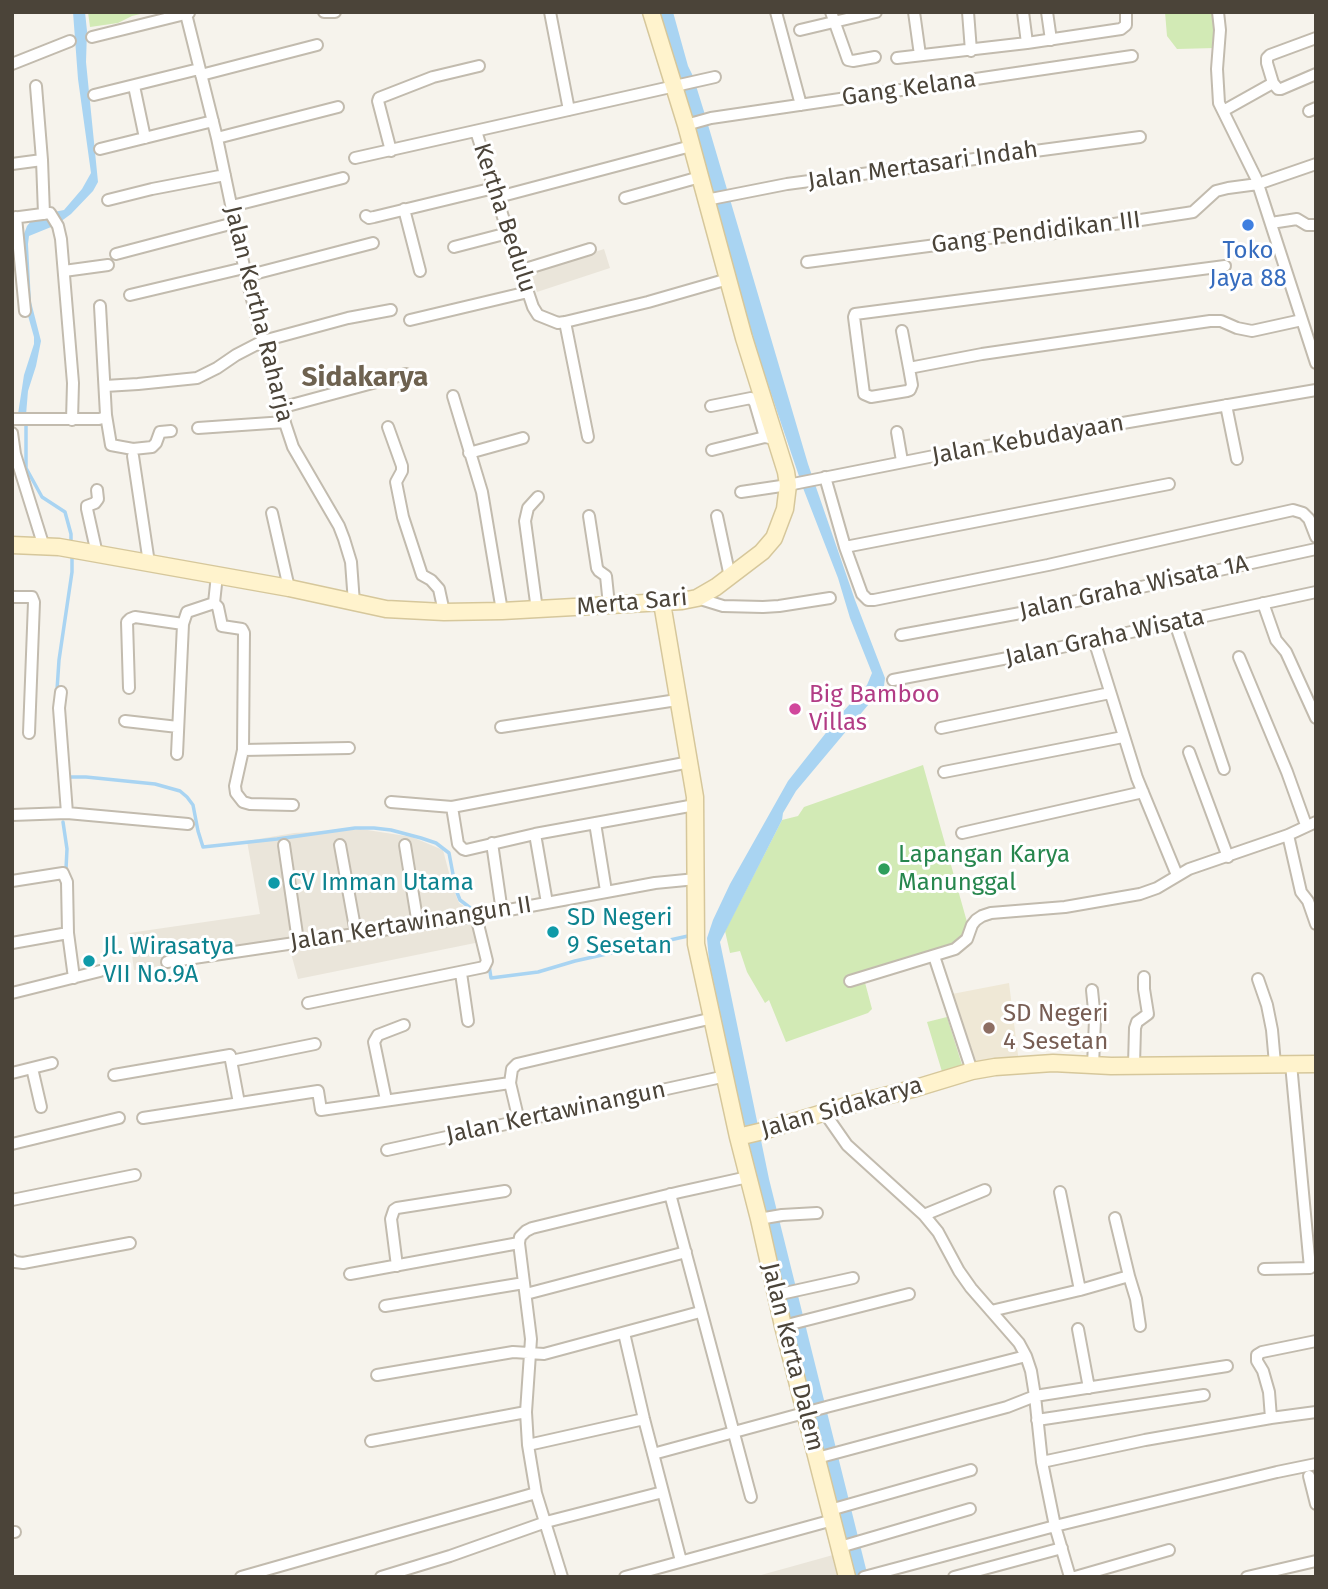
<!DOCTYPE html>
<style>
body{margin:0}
#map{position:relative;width:1328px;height:1589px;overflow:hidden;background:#f6f3ec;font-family:"Fira Sans",sans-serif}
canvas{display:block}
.frame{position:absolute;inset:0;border:14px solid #4b4439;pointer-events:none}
</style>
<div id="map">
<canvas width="1328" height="1589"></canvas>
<div class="frame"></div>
</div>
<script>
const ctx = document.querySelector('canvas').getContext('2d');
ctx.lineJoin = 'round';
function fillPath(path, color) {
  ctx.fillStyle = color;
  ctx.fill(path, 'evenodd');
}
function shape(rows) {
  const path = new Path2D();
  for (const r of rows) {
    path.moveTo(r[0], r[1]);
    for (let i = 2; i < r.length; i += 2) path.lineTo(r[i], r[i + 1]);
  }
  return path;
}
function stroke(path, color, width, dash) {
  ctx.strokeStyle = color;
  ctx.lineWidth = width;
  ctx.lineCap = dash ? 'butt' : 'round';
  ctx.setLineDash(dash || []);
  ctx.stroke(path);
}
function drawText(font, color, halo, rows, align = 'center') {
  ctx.font = font + ' "Fira Sans",sans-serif';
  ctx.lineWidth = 6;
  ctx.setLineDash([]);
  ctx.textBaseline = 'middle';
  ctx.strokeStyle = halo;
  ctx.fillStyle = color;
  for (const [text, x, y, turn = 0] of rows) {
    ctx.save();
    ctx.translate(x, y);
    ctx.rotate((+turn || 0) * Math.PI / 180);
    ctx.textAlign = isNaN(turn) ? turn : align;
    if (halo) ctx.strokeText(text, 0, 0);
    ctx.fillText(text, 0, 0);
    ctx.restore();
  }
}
fillPath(shape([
 [604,249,610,268,537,292,531,273],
 [361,829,412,837,443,850,453,888,459,903,472,911,480,942,298,979,289,946,134,970,129,933,260,914,247,841,294,833],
 [833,1555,838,1577,754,1577]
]), '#eae5da');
fillPath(shape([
 [1009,983,1019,1063,977,1063,952,994]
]), '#efe8d6');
fillPath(shape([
 [88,12,149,12,132,16,118,23,90,27],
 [1165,12,1214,12,1216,26,1215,48,1177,49,1167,36],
 [923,765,967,922,966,933,954,947,863,975,872,1009,868,1013,786,1042,769,1000,765,1003,747,972,740,951,730,953,725,931,782,820,798,816,804,807],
 [947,1017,963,1068,943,1075,927,1022]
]), '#d2eab5');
fillPath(shape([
 [73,12,85,12,87,31,86,62,98,182,93,191,71,214,56,225,29,236,28,244,31,302,41,341,36,366,28,391,26,415,18,414,24,375,34,344,34,337,25,305,22,244,24,234,27,226,32,220,44,214,64,210,82,189,91,173,78,79],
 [657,12,673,12,688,66,693,76,706,118,808,464,855,600,885,678,884,686,796,791,783,813,782,820,720,942,769,1179,868,1577,853,1577,794,1336,769,1245,709,961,707,938,713,920,730,884,788,781,840,715,867,685,872,673,850,618,838,578,803,488,761,364]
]), '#a9d4f2');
stroke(shape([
 [26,422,26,468,42,497,65,512,71,534,71,544],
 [57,690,59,660,72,572,72,555],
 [66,777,86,777,155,784,180,791,187,797,193,805,198,831,203,847,277,839,355,828,374,828,391,830,421,838,436,843,449,853,456,890,460,900,477,913],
 [63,870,66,869,67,849,63,822],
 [489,965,491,978,538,972,575,961,688,936]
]), '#a9d4f2', 3.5);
const street = shape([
 [324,12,335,12],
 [550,12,569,110],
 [776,12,801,105],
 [831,12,848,60,853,61,875,57],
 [914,12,920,55],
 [968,12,971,51],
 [1023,12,1027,43],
 [1047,12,1051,40],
 [1218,12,1220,30,1217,69,1219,103,1256,178,1316,363],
 [186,14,217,138,246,276,280,408,293,447,339,526,344,539,351,562,354,603],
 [800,30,876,12],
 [92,37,189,13],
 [1316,38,1270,55,1267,58,1267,63,1273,83,1278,89,1281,89,1316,74],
 [897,58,1027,43,1121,29,1126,25,1126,12],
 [12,64,70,41],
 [201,75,317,45],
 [36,86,42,160,44,214],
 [134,86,145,138],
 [94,95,199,69],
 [1223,111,1273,83],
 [1309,111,1316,108],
 [686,125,711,118,1132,56],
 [476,131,508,233,533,307,538,315,558,323,565,322,648,302,728,279],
 [217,138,338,107],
 [100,149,213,121],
 [391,151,378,101,379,98,433,77,479,66],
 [355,158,715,77],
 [12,164,42,160],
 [502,196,691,146],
 [625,198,700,177],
 [108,200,152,189,225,175],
 [706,200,787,184,1140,137],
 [232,206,343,178],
 [404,209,420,271],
 [366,216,369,218,374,217,494,188],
 [16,217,25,311],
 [12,218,50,213,58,226,61,239,73,383,72,420],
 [1271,223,1297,219,1307,225,1316,225],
 [454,247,508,233],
 [116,254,234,223],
 [807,262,997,237,1048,234,1187,213,1193,212,1216,191,1228,188,1258,184,1316,164],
 [522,270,590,249],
 [64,271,108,265],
 [246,276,373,243],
 [130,295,244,268],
 [100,306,106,415,111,445,133,449,152,447,156,443,160,432,171,431],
 [410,320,528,292],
 [565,322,588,437],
 [902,331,909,368,982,354,1210,321,1221,321,1237,328,1252,331,1302,320],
 [909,368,912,385,910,390,907,391,871,397,864,394,854,317,855,314,1225,266],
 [105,386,138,384,197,378,217,368,236,355,263,341,348,318,391,310],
 [453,396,482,492,502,611],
 [1226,405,1237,459],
 [711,406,751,398,755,403,765,437],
 [280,408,406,374],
 [12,419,99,419,103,418,106,415],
 [388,427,402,466,402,471,396,482,403,517,422,575,431,580,439,589,444,612],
 [198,428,285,422],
 [897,432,902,461],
 [12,433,15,454,44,547],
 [712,450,765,437,770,438],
 [469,453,523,438],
 [133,456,149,563],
 [825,477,845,547,862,594,868,600,874,600,1048,565,1293,510,1303,513,1309,519,1316,537],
 [741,492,788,485,959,451,1316,390],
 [272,513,289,588],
 [589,516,597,568,599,571,606,576,609,605],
 [717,516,730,577],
 [845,547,1169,484],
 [97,554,87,509,87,506,95,503,98,499,97,490],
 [12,597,32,597,34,602,29,733],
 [697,598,723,606,763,607,779,606,830,598],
 [214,603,218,607,222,626,242,629,244,633,243,750,235,786,236,793,243,802,250,804,293,805],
 [1263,603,1276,640,1286,652,1316,718],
 [537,610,525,521,528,508,538,497],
 [1175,623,1224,769],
 [901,635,1026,612,1316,549],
 [1094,640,1137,778,1177,875],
 [1239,657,1287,772,1306,825],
 [893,680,1034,653,1316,592],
 [129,688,127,622,130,619,135,617,183,624],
 [61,692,59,708,67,813],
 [125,721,178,727],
 [501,727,677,700],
 [941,728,1110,693],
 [243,750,349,748],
 [1189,752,1228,857],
 [177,754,183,624,187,612,214,603,217,575],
 [944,772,1123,737],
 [391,802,452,807,690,762],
 [452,807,458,844,463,849,466,850,535,834,695,805],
 [12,815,67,813,188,824],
 [595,823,606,891],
 [962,833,1143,792],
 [535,834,547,903],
 [1288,835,1301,892,1308,901,1316,924],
 [492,843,502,912],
 [284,845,298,941],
 [340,845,356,933],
 [405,845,418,925],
 [12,881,63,873,67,882,68,933,74,978],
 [12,943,68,933],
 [934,956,972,1071],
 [167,962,476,916,655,883,696,879],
 [461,973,468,1021],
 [1258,979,1267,1005,1272,1030,1275,1064],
 [850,981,955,949,967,939,972,925,976,920,982,916,991,913,1065,907,1140,894,1157,888,1189,869,1288,835,1316,822],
 [1092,990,1095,1020,1093,1065],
 [12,993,100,971],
 [308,1003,484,967,487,961,476,916],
 [231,1061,315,1044],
 [1134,1065,1135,1028,1137,1022,1148,1014,1144,989,1144,977],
 [32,1068,41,1107],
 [12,1073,52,1063],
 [114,1075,230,1055,239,1103],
 [386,1100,374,1042,378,1035,404,1025],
 [824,1112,847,1145,924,1215,938,1232,959,1271,971,1288,1019,1343,1026,1356,1031,1371,1035,1396,1042,1462,1055,1526,1070,1577],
 [143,1118,318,1091,321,1110,510,1083],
 [519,1121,510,1083,512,1069,517,1064,713,1018],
 [12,1144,119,1118],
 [387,1150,726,1076],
 [1060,1192,1080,1290],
 [670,1194,751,1497],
 [12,1200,135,1175],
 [924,1215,985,1190],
 [1115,1218,1129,1276],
 [759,1219,782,1215,817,1213],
 [12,1260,15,1262,23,1263,130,1243],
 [397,1266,391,1219,394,1210,397,1208,505,1191],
 [1264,1269,1310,1268,1291,1064],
 [350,1274,519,1243],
 [526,1294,686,1252],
 [776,1295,853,1278],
 [385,1306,524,1283],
 [991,1311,1080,1290,1129,1276,1136,1299,1140,1326],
 [783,1326,909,1294],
 [1078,1329,1089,1388],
 [624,1333,644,1419,681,1561],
 [377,1375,513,1352,544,1354,700,1312],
 [1271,1418,1269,1392,1263,1371,1257,1361,1257,1355,1262,1352,1316,1341],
 [1037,1420,1204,1395],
 [371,1441,526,1412],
 [528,1445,644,1419],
 [653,1454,830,1406,1026,1356],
 [817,1458,1007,1407,1035,1396,1227,1366],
 [1042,1462,1145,1440,1271,1418,1316,1412],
 [1309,1476,1316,1504],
 [830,1510,971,1470],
 [12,1532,15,1532],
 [840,1547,970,1509],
 [241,1577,536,1493],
 [381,1577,450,1556,546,1522,663,1492],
 [562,1577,536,1493,528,1445,526,1412,531,1339,519,1243,520,1237,526,1231,532,1228,680,1192,748,1177],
 [625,1577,833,1520],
 [864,1577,1055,1526,1277,1472,1316,1464],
 [954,1577,1062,1548],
 [1075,1577,1169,1550],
 [1247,1577,1316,1561]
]);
const secondary = shape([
 [12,545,59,547,289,588,386,609,444,612,502,611,682,601,697,598,716,587,762,552,774,538,785,509,788,485,786,472,744,338,686,125,651,12],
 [662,603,695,797,696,944,738,1137,759,1219,783,1326,847,1577],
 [738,1137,763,1131,846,1106,916,1088,972,1071,995,1067,1053,1063,1111,1066,1316,1064]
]);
stroke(street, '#c2bbae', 14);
stroke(secondary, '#d6c79b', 19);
stroke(street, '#fff', 10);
stroke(secondary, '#fff3cd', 16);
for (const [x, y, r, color] of [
 [1248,225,7,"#3f7fe0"],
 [795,709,7,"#d1479c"],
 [884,869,7,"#2e9e5b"],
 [274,883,7,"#0f9aa8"],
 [553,932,7,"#0f9aa8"],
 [89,961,7,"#0f9aa8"],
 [989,1028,7,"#8d6e63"]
]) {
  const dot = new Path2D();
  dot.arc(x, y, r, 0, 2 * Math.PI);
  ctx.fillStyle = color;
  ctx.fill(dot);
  stroke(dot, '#fff', 2.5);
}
drawText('24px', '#4b4439', '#fff', [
 ["Gang Kelana",909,89,-8],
 ["Jalan Mertasari Indah",923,166,-8],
 ["Kertha Bedulu",504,218,72],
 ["Gang Pendidikan III",1036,233,-7],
 ["Jalan Kertha Raharja",258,314,76],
 ["Jalan Kebudayaan",1028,440,-10],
 ["Jalan Graha Wisata 1A",1134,588,-12],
 ["Merta Sari",632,603,-5],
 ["Jalan Graha Wisata",1105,638,-12],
 ["Jalan Kertawinangun II",411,924,-9],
 ["Jalan Sidakarya",842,1108,-16],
 ["Jalan Kertawinangun",556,1113,-12],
 ["Jalan Kerta Dalem",792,1357,76]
]);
drawText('24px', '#366cbe', '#fff', [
 ["Toko",1248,251],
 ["Jaya 88",1248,279]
]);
drawText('24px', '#b23c85', '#fff', [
 ["Big Bamboo",809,695],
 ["Villas",809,723]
], 'left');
drawText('24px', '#27864d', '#fff', [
 ["Lapangan Karya",898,855],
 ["Manunggal",898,883]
], 'left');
drawText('24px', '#0d838f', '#fff', [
 ["CV Imman Utama",288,883],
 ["SD Negeri",567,918],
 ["9 Sesetan",567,946],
 ["Jl. Wirasatya",103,947],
 ["VII No.9A",103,975]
], 'left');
drawText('24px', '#785e54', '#fff', [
 ["SD Negeri",1003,1014],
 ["4 Sesetan",1003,1042]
], 'left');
drawText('bold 28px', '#6e6250', '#fff', [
 ["Sidakarya",365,378]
]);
</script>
